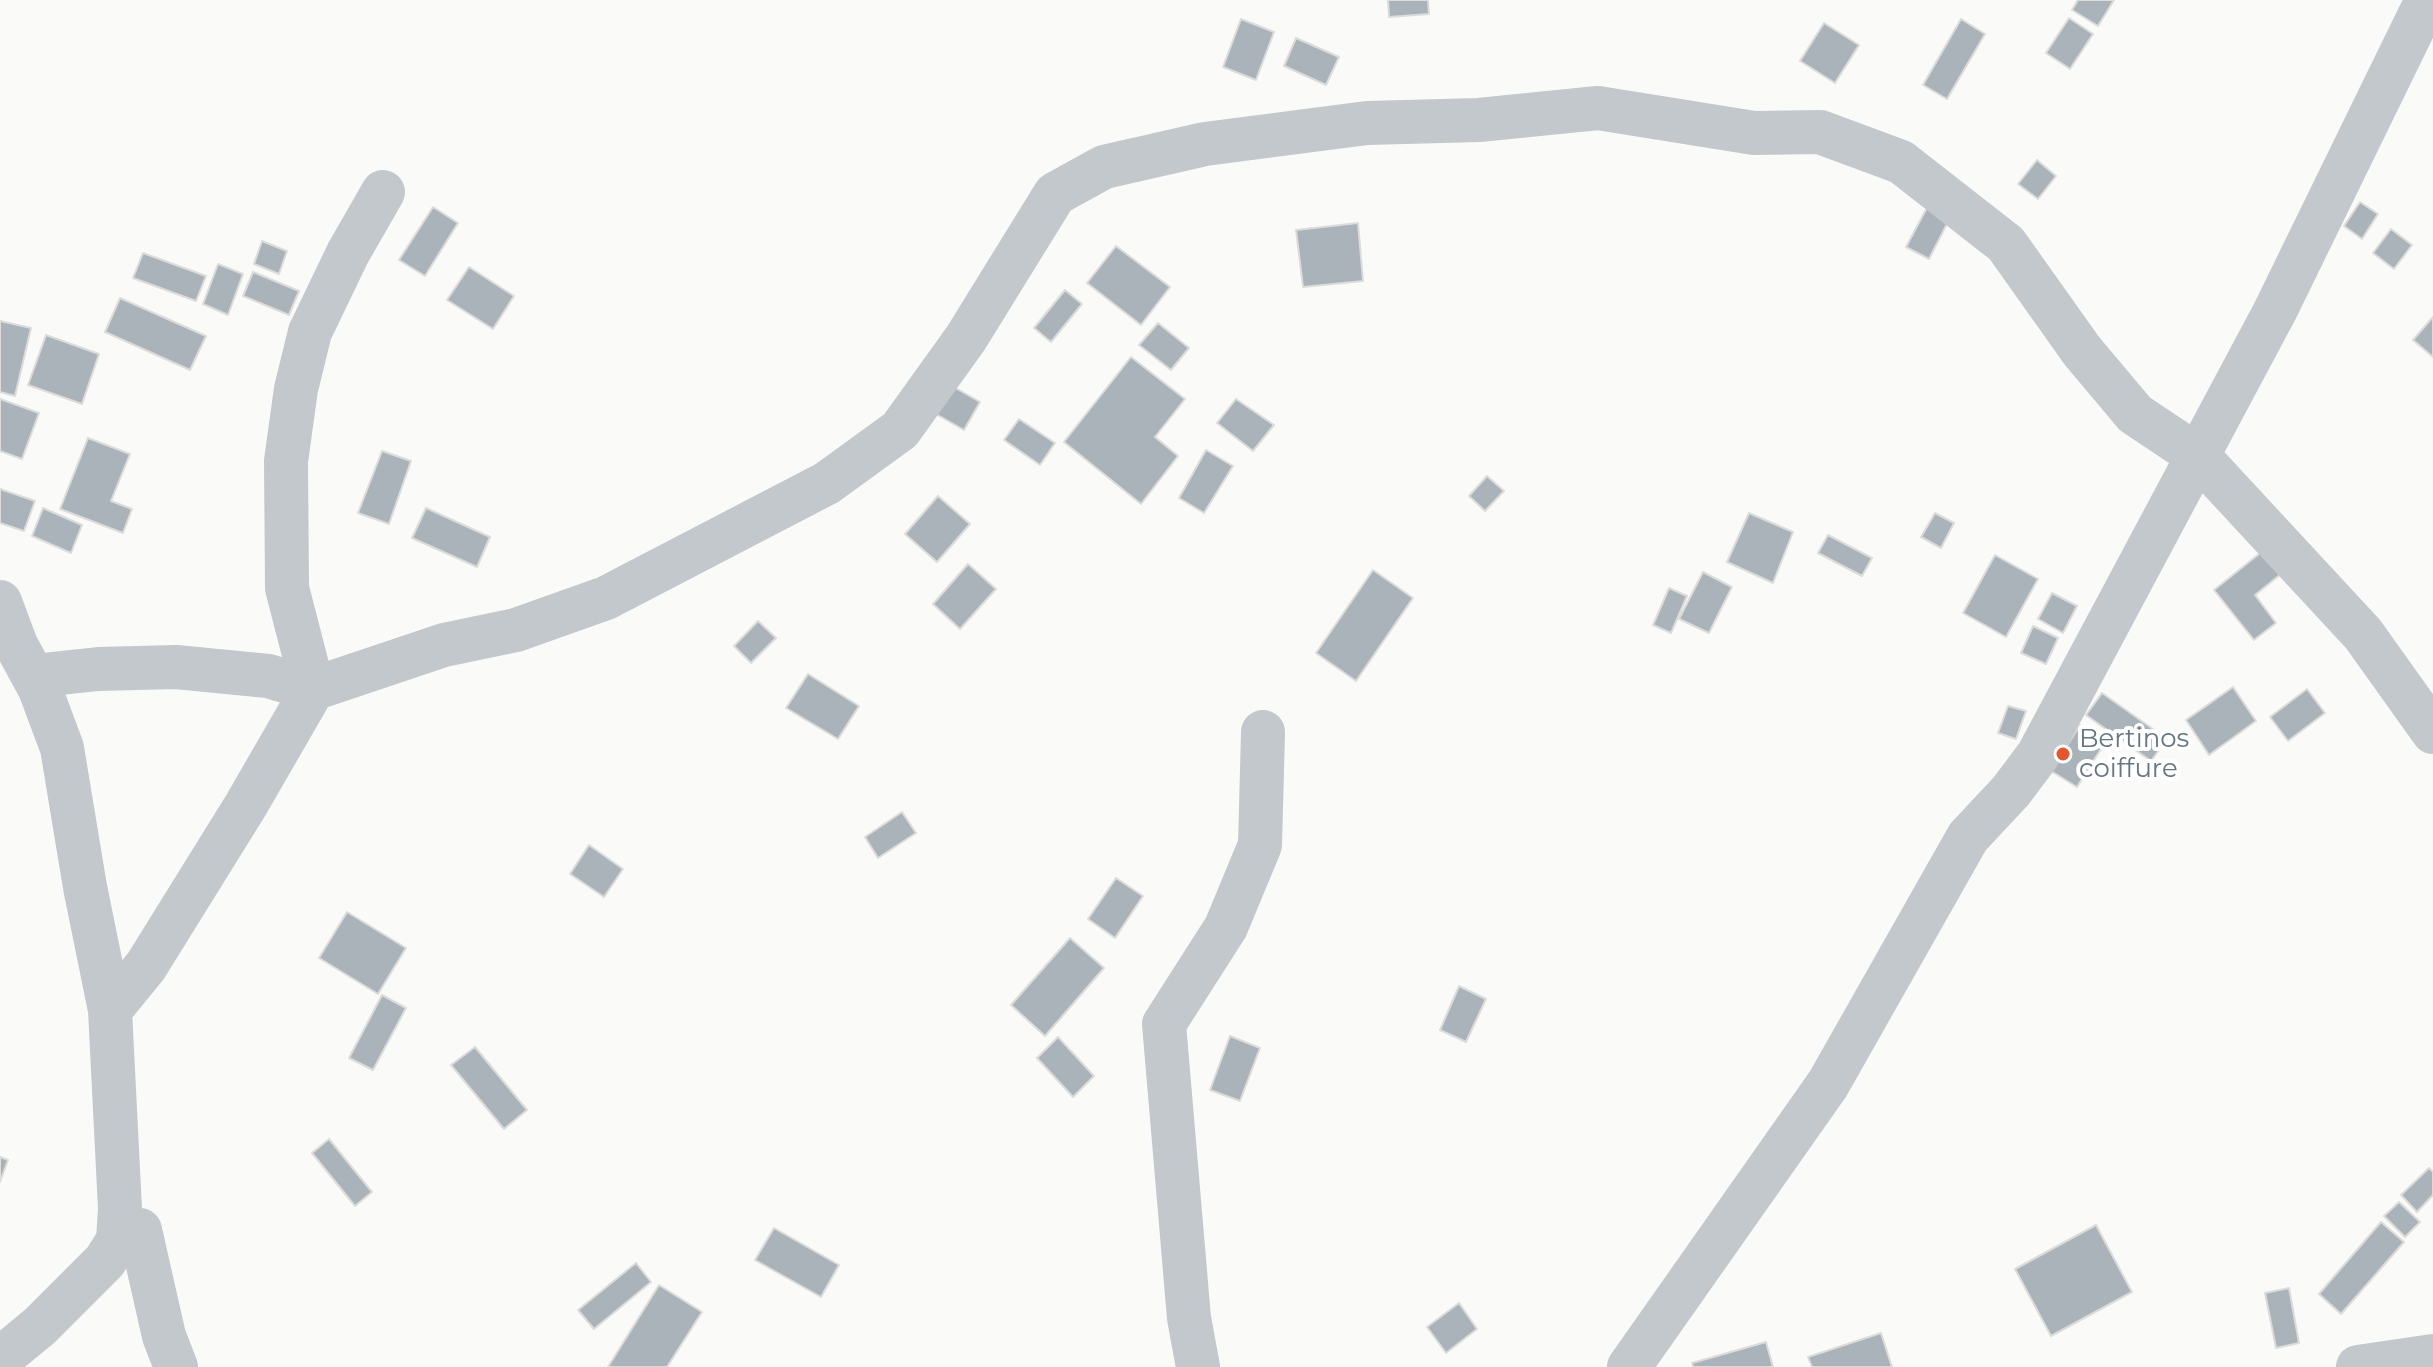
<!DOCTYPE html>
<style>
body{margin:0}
canvas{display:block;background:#fafaf8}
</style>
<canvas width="2433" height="1367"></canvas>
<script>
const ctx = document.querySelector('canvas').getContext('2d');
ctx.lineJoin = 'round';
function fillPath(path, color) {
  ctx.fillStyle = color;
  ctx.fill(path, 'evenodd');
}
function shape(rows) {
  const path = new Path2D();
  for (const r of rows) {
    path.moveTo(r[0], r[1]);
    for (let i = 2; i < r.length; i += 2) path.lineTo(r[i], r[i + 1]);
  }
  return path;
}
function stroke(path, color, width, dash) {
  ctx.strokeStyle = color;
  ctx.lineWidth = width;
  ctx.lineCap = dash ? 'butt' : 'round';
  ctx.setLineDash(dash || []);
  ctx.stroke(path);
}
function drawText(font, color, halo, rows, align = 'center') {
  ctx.font = font + ' Montserrat,sans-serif';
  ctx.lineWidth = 8;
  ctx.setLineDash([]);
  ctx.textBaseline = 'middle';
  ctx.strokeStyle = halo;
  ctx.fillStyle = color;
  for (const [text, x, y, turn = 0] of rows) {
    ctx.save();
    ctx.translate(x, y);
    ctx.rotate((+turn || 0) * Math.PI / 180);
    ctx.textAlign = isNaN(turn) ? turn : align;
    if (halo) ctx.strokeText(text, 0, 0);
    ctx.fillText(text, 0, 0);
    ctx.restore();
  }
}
const building = shape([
 [1388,0,1428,0,1429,14,1389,17,1388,0],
 [2078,0,2114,0,2098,26,2072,10,2078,0],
 [2069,18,2093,34,2070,69,2046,53,2069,18],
 [1241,19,1274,32,1256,80,1223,67,1241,19],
 [1961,19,1985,34,1947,99,1923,85,1961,19],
 [1824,23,1859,45,1835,83,1800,61,1824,23],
 [1296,38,1339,57,1326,85,1284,66,1296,38],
 [2037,160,2056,176,2038,199,2018,184,2037,160],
 [2360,202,2378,214,2362,239,2344,226,2360,202],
 [1929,204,1951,216,1929,259,1906,247,1929,204],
 [433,207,458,223,425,276,399,260,433,207],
 [1358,223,1363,281,1303,287,1296,230,1358,223],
 [2391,229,2412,245,2394,269,2373,253,2391,229],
 [262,241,287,251,279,274,254,264,262,241],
 [1116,246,1170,287,1141,325,1087,283,1116,246],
 [143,253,206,276,196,301,133,278,143,253],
 [218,264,243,274,228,315,203,304,218,264],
 [469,267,514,296,493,329,447,300,469,267],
 [253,272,299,291,289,315,243,296,253,272],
 [1065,290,1082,304,1051,342,1034,328,1065,290],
 [120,298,206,336,190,370,105,332,120,298],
 [2433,317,2433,357,2413,340,2433,317],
 [0,321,31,328,15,396,0,392,0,321],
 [1158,323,1189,348,1171,370,1139,345,1158,323],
 [46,335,99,354,82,404,28,385,46,335],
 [1131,357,1185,399,1155,437,1178,456,1141,504,1064,442,1131,357],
 [952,386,980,402,964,430,936,414,952,386],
 [0,399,39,413,22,459,0,451,0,399],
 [1236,399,1274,425,1253,451,1217,423,1236,399],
 [1019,419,1055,443,1040,465,1004,440,1019,419],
 [88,438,130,454,111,501,132,509,123,533,60,509,88,438],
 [1206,450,1233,466,1204,513,1179,498,1206,450],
 [382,451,411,461,389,524,358,513,382,451],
 [1487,476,1504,491,1485,511,1469,496,1487,476],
 [0,489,35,501,24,531,0,523,0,489],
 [938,496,970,524,937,562,905,534,938,496],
 [43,508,82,525,71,553,32,536,43,508],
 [426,508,490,537,477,567,412,538,426,508],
 [1749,513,1793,532,1773,583,1727,562,1749,513],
 [1935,513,1954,523,1941,548,1921,537,1935,513],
 [1828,535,1872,558,1862,576,1818,553,1828,535],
 [2269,546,2287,569,2255,595,2276,623,2254,640,2214,590,2269,546],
 [1995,555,2038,579,2006,637,1963,613,1995,555],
 [968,564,996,589,960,629,933,604,968,564],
 [1373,570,1413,598,1356,681,1316,653,1373,570],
 [1703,572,1732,587,1709,633,1679,619,1703,572],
 [1669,588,1687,596,1671,633,1653,625,1669,588],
 [2052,593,2077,606,2063,633,2038,619,2052,593],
 [758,621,776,638,751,663,734,646,758,621],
 [2033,626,2058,638,2046,664,2021,653,2033,626],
 [808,674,859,706,838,739,786,708,808,674],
 [2233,687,2256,721,2209,755,2186,720,2233,687],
 [2307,689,2325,713,2288,741,2270,717,2307,689],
 [2102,693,2167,739,2151,761,2086,715,2102,693],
 [2008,706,2026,711,2016,739,1998,733,2008,706],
 [2080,725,2106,741,2077,787,2051,771,2080,725],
 [902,812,916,833,878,858,865,837,902,812],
 [589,845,623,869,604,897,570,874,589,845],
 [1116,878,1143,896,1115,938,1088,919,1116,878],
 [347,912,406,948,378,994,319,958,347,912],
 [1070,938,1104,968,1045,1036,1011,1005,1070,938],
 [1459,986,1486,999,1466,1042,1440,1030,1459,986],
 [382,995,406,1008,373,1070,349,1058,382,995],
 [1230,1036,1260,1048,1240,1101,1210,1090,1230,1036],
 [1058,1037,1094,1076,1073,1097,1037,1058,1058,1037],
 [475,1047,527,1110,504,1129,451,1065,475,1047],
 [329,1139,372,1192,355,1206,312,1153,329,1139],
 [0,1157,8,1160,0,1182,0,1157],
 [2429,1168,2433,1172,2433,1195,2417,1212,2401,1195,2429,1168],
 [2399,1202,2420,1222,2405,1237,2384,1216,2399,1202],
 [2381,1222,2404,1242,2341,1314,2319,1294,2381,1222],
 [2096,1225,2132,1292,2051,1336,2015,1269,2096,1225],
 [774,1228,839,1265,821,1297,755,1260,774,1228],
 [636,1263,651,1282,594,1329,578,1310,636,1263],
 [659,1285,702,1312,667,1367,608,1367,659,1285],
 [2289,1288,2299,1343,2276,1348,2265,1293,2289,1288],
 [1459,1303,1477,1329,1446,1353,1427,1327,1459,1303],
 [1881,1333,1892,1367,1812,1367,1808,1357,1881,1333],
 [1766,1342,1773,1367,1693,1367,1692,1363,1766,1342]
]);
fillPath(building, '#aab3b9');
stroke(building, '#dcdcda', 2);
stroke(shape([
 [0,602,16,645,40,689,62,748,85,887,110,1010],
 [33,676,98,669,176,667,268,676,313,689],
 [313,689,287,588,286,461,296,389,310,332,348,253,383,192],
 [140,1230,164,1336,176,1367],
 [0,1359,40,1326,105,1261,118,1240,120,1209,110,1010,146,966,246,805,313,689,444,645,516,630,606,598,827,483,900,430,966,338,1055,194,1104,167,1205,144,1367,123,1479,120,1598,108,1754,133,1820,132,1901,162,2006,244,2082,351,2135,414,2198,456,2363,634,2433,732],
 [1198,1367,1189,1318,1164,1024,1226,927,1260,845,1263,732],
 [1629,1367,1828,1084,1968,837,2011,791,2038,755,2275,311,2427,0],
 [2358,1367,2433,1356]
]), '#c3c8cc', 44);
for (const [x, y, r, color] of [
 [2063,754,8,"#e4572e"]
]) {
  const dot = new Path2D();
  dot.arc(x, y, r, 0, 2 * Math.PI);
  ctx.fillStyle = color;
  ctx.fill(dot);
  stroke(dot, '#fff', 3);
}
drawText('26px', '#657683', '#fff', [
 ["Bertinos",2079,739],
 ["coiffure",2079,769]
], 'left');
</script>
